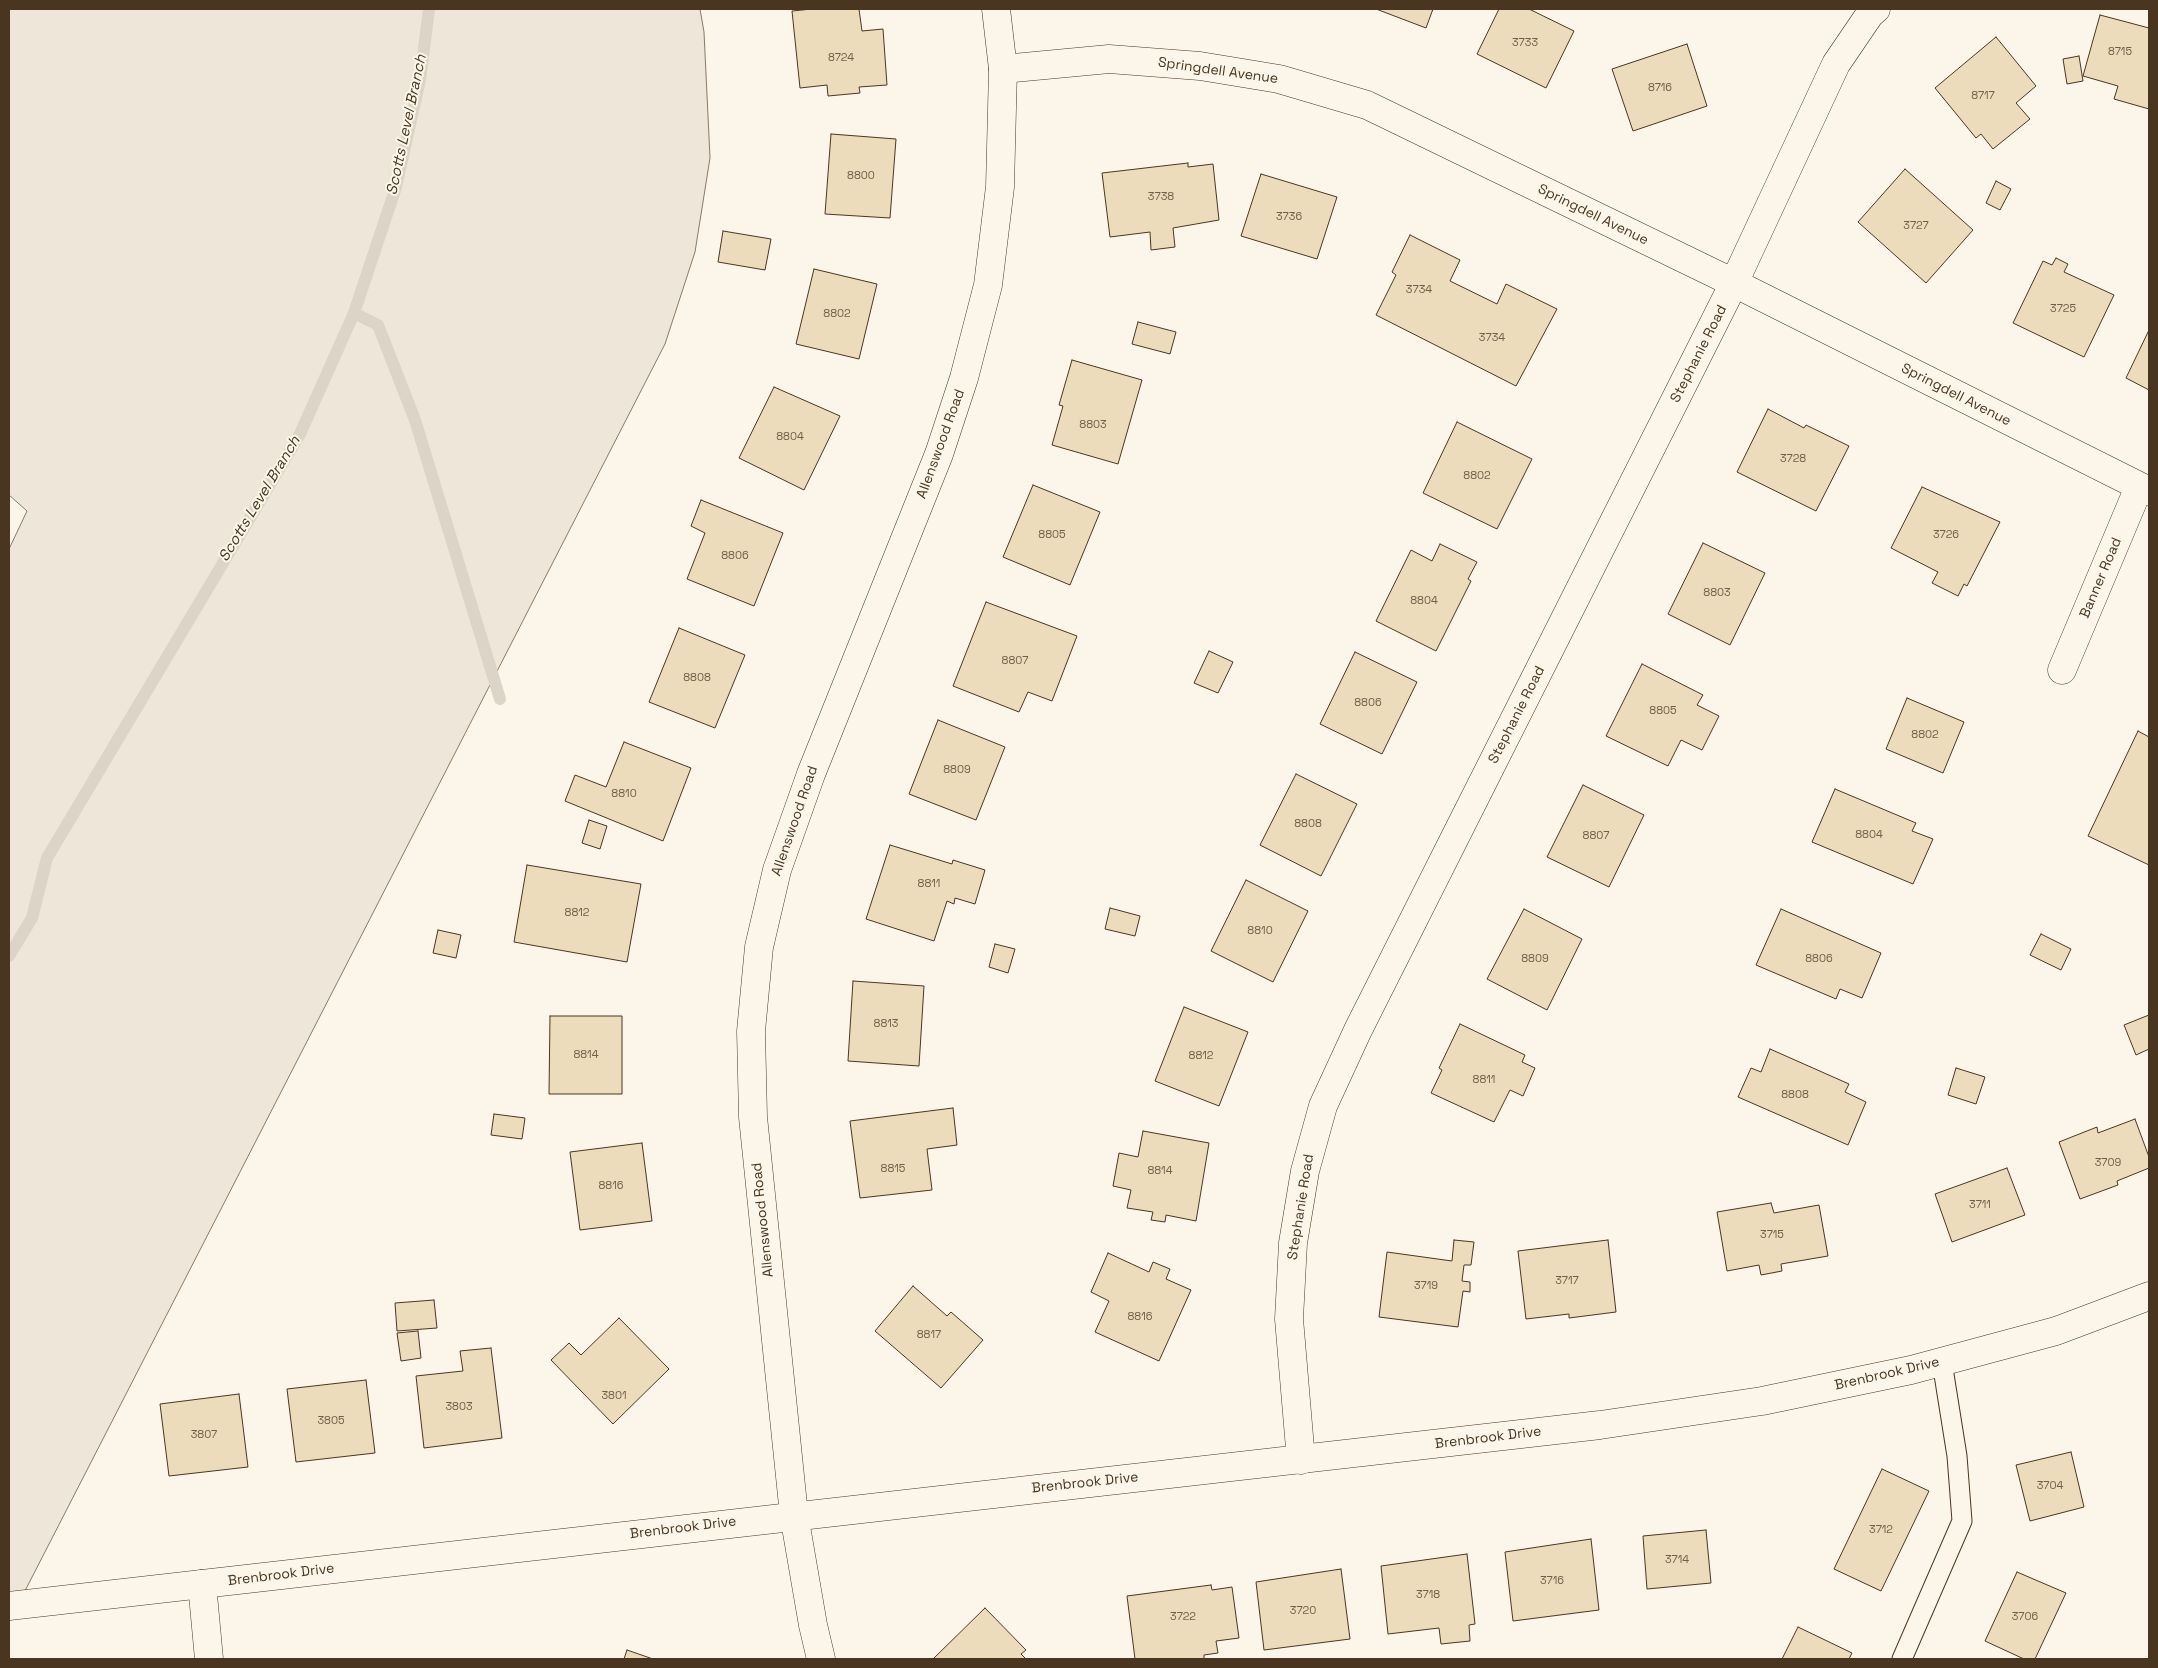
<!DOCTYPE html>
<style>
body{margin:0}
#map{position:relative;width:2158px;height:1668px;overflow:hidden;background:#fbf6e9;font-family:"Space Grotesk",sans-serif}
canvas{display:block}
.frame{position:absolute;inset:0;border:10px solid #4a3520;pointer-events:none}
</style>
<div id="map">
<canvas width="2158" height="1668"></canvas>
<div class="frame"></div>
</div>
<script>
const ctx = document.querySelector('canvas').getContext('2d');
ctx.lineJoin = 'round';
function fillPath(path, color) {
  ctx.fillStyle = color;
  ctx.fill(path, 'evenodd');
}
function shape(rows) {
  const path = new Path2D();
  for (const r of rows) {
    path.moveTo(r[0], r[1]);
    for (let i = 2; i < r.length; i += 2) path.lineTo(r[i], r[i + 1]);
  }
  return path;
}
function stroke(path, color, width, dash) {
  ctx.strokeStyle = color;
  ctx.lineWidth = width;
  ctx.lineCap = dash ? 'butt' : 'round';
  ctx.setLineDash(dash || []);
  ctx.stroke(path);
}
function drawText(font, color, halo, rows, align = 'center') {
  ctx.font = font + ' "Space Grotesk",sans-serif';
  ctx.lineWidth = 4;
  ctx.setLineDash([]);
  ctx.textBaseline = 'middle';
  ctx.strokeStyle = halo;
  ctx.fillStyle = color;
  for (const [text, x, y, turn = 0] of rows) {
    ctx.save();
    ctx.translate(x, y);
    ctx.rotate((+turn || 0) * Math.PI / 180);
    ctx.textAlign = isNaN(turn) ? turn : align;
    if (halo) ctx.strokeText(text, 0, 0);
    ctx.fillText(text, 0, 0);
    ctx.restore();
  }
}
const green = shape([
 [9,9,700,9,704,32,710,158,695,252,665,344,9,1622,9,549,27,511,9,495,9,9]
]);
fillPath(green, '#ede6d9');
stroke(green, '#887966', 1);
stroke(shape([
 [354,313,378,325,415,420,500,699],
 [9,956,32,918,47,858,300,434,354,313,396,187,420,80,429,9]
]), '#dcd4c6', 12);
const building = shape([
 [812,9,859,9,862,31,883,29,887,85,859,87,860,93,828,96,827,85,800,88,792,11,812,9],
 [1376,9,1433,9,1426,28,1376,9],
 [1499,9,1529,9,1574,31,1546,88,1477,54,1499,9],
 [2100,15,2149,28,2149,109,2114,99,2118,86,2083,76,2100,15],
 [1996,37,2036,86,2016,103,2030,119,1993,149,1981,134,1976,138,1935,88,1996,37],
 [1687,44,1707,106,1633,131,1612,69,1687,44],
 [2079,56,2083,81,2067,84,2063,59,2079,56],
 [831,134,896,139,890,218,825,214,831,134],
 [1188,163,1188,167,1213,164,1219,220,1173,228,1175,247,1151,250,1150,232,1110,237,1102,173,1188,163],
 [1905,169,1973,230,1926,283,1858,222,1905,169],
 [1261,174,1337,197,1317,259,1241,236,1261,174],
 [1996,181,2011,189,2000,210,1986,203,1996,181],
 [723,231,771,239,765,270,718,262,723,231],
 [1410,235,1460,260,1450,281,1497,304,1506,284,1557,309,1516,386,1376,315,1396,275,1392,272,1410,235],
 [2056,258,2068,264,2064,272,2114,295,2084,357,2013,323,2043,261,2052,265,2056,258],
 [814,269,877,284,859,359,796,344,814,269],
 [1138,322,1176,332,1170,354,1132,344,1138,322],
 [2149,330,2149,390,2126,378,2149,330],
 [1072,360,1142,380,1118,464,1052,445,1063,406,1059,405,1072,360],
 [774,387,840,416,804,490,739,458,774,387],
 [1768,409,1804,428,1806,425,1849,446,1816,511,1737,472,1768,409],
 [1457,422,1532,459,1497,529,1423,493,1457,422],
 [1033,485,1100,512,1070,585,1003,557,1033,485],
 [1922,487,2000,522,1967,586,1964,584,1958,596,1932,583,1938,572,1891,548,1922,487],
 [701,500,783,533,754,606,687,579,705,533,691,526,701,500],
 [1703,543,1765,573,1730,645,1668,614,1703,543],
 [1440,544,1477,562,1468,579,1471,581,1436,651,1376,621,1411,550,1432,561,1440,544],
 [986,602,1077,636,1052,701,1028,692,1019,712,953,686,986,602],
 [679,628,745,655,715,728,649,702,679,628],
 [1209,651,1233,662,1218,693,1194,683,1209,651],
 [1355,652,1417,682,1382,754,1320,724,1355,652],
 [1642,664,1703,695,1697,705,1719,716,1702,750,1681,740,1668,766,1606,736,1642,664],
 [1907,698,1964,722,1943,773,1886,749,1907,698],
 [938,720,1005,747,976,820,909,794,938,720],
 [2138,731,2149,737,2149,865,2088,836,2138,731],
 [624,742,691,768,663,841,565,801,575,775,606,787,624,742],
 [1296,774,1357,804,1321,876,1260,845,1296,774],
 [1583,785,1644,815,1609,887,1547,857,1583,785],
 [1835,789,1916,823,1912,831,1933,839,1913,884,1812,842,1835,789],
 [589,820,607,826,600,849,582,843,589,820],
 [890,845,952,864,953,860,985,870,975,904,955,898,954,904,947,901,934,941,866,919,890,845],
 [527,865,641,884,627,962,514,942,527,865],
 [1246,880,1308,911,1273,982,1211,951,1246,880],
 [1110,908,1140,916,1135,936,1105,929,1110,908],
 [1524,909,1582,939,1547,1010,1487,979,1524,909],
 [1781,909,1881,953,1862,998,1840,989,1836,999,1756,965,1781,909],
 [438,930,461,935,456,958,433,953,438,930],
 [2041,934,2071,949,2061,970,2030,955,2041,934],
 [995,944,1015,949,1008,973,989,967,995,944],
 [853,981,924,986,919,1066,848,1061,853,981],
 [1184,1007,1248,1032,1219,1106,1155,1081,1184,1007],
 [2149,1015,2149,1049,2136,1055,2124,1025,2149,1015],
 [550,1016,622,1016,622,1094,549,1094,550,1016],
 [1460,1024,1525,1055,1522,1062,1535,1068,1523,1096,1510,1090,1494,1122,1431,1093,1442,1070,1439,1068,1460,1024],
 [1770,1049,1849,1084,1845,1092,1866,1102,1848,1145,1738,1097,1751,1068,1761,1072,1770,1049],
 [1956,1068,1985,1077,1976,1104,1948,1095,1956,1068],
 [953,1108,957,1145,927,1149,932,1190,860,1198,850,1121,953,1108],
 [494,1114,525,1118,522,1139,491,1135,494,1114],
 [2135,1119,2149,1157,2149,1168,2117,1181,2118,1185,2080,1199,2059,1142,2097,1127,2098,1133,2135,1119],
 [1143,1131,1209,1143,1196,1221,1166,1215,1165,1222,1151,1220,1153,1212,1127,1208,1131,1190,1113,1186,1119,1153,1138,1157,1143,1131],
 [642,1143,652,1221,580,1230,570,1152,642,1143],
 [2007,1168,2025,1215,1952,1242,1935,1194,2007,1168],
 [1771,1203,1774,1213,1819,1205,1828,1256,1781,1264,1782,1271,1761,1275,1759,1265,1727,1271,1717,1212,1771,1203],
 [1454,1240,1474,1242,1471,1265,1464,1265,1462,1281,1470,1282,1470,1292,1463,1291,1458,1327,1379,1317,1387,1252,1452,1261,1454,1240],
 [1608,1240,1616,1312,1569,1318,1569,1314,1526,1319,1518,1251,1608,1240],
 [1108,1253,1149,1272,1153,1262,1170,1269,1166,1279,1191,1290,1159,1361,1095,1332,1109,1301,1091,1292,1108,1253],
 [913,1286,947,1316,951,1312,983,1340,941,1388,875,1331,913,1286],
 [434,1300,437,1328,397,1331,395,1303,434,1300],
 [619,1318,669,1369,613,1424,551,1360,569,1343,581,1355,619,1318],
 [418,1331,421,1358,401,1361,397,1333,418,1331],
 [491,1348,502,1438,424,1448,416,1376,463,1371,460,1351,491,1348],
 [366,1380,375,1453,296,1462,287,1389,366,1380],
 [239,1394,248,1467,169,1476,160,1404,239,1394],
 [2071,1452,2084,1507,2030,1521,2016,1465,2071,1452],
 [1882,1469,1929,1491,1881,1591,1834,1569,1882,1469],
 [1706,1530,1711,1583,1647,1589,1643,1536,1706,1530],
 [1591,1539,1599,1610,1513,1621,1505,1552,1591,1539],
 [1467,1554,1475,1624,1469,1625,1470,1641,1441,1644,1439,1628,1388,1634,1381,1566,1467,1554],
 [1341,1569,1350,1639,1264,1650,1256,1582,1341,1569],
 [2017,1572,2066,1593,2035,1659,2024,1659,1985,1641,2017,1572],
 [1211,1585,1212,1590,1232,1587,1239,1638,1216,1641,1218,1653,1204,1655,1204,1659,1135,1659,1127,1596,1211,1585],
 [985,1608,1026,1650,1021,1654,1026,1659,933,1659,985,1608],
 [1798,1627,1852,1653,1849,1659,1782,1659,1798,1627],
 [627,1650,653,1659,624,1659,627,1650]
]);
fillPath(building, '#ecdcbc');
stroke(building, '#4a3520', 1);
const service = shape([
 [1902,1659,1962,1521,1957,1456,1942,1362]
]);
const minor = shape([
 [1003,69,1109,59,1200,66,1279,79,1367,105,1734,283,2149,491],
 [2062,670,2139,487],
 [1301,1460,1289,1319,1293,1243,1305,1171,1323,1106,1358,1030,1734,283,1836,64,1870,14,1876,9],
 [202,1584,209,1659]
]);
const tertiary = shape([
 [821,1659,813,1625,794,1515,753,1117,751,1031,759,947,777,870,811,774,939,454,964,378,988,285,1000,187,1003,69,996,9]
]);
const secondary = shape([
 [9,1606,1600,1425,1762,1401,1911,1370,2056,1331,2149,1296]
]);
stroke(service, '#4a3520', 21);
stroke(minor, '#4a3520', 29);
stroke(tertiary, '#4a3520', 29);
stroke(secondary, '#4a3520', 29);
stroke(service, '#fbf6e9', 19);
stroke(minor, '#fbf6e9', 28);
stroke(tertiary, '#fbf6e9', 28);
stroke(secondary, '#fbf6e9', 28);
drawText('11px', '#725f47', null, [
 ["3733",1525,43],
 ["8715",2120,52],
 ["8724",841,58],
 ["8716",1660,88],
 ["8717",1983,96],
 ["8800",861,176],
 ["3738",1161,197],
 ["3736",1289,217],
 ["3727",1916,226],
 ["3734",1419,290],
 ["3725",2063,309],
 ["8802",837,314],
 ["3734",1492,338],
 ["8803",1093,425],
 ["8804",790,437],
 ["3728",1793,459],
 ["8802",1477,476],
 ["8805",1052,535],
 ["3726",1946,535],
 ["8806",735,556],
 ["8803",1717,593],
 ["8804",1424,601],
 ["8807",1015,661],
 ["8808",697,678],
 ["8806",1368,703],
 ["8805",1663,711],
 ["8802",1925,735],
 ["8809",957,770],
 ["8810",624,794],
 ["8808",1308,824],
 ["8804",1869,835],
 ["8807",1596,836],
 ["8811",929,884],
 ["8812",577,913],
 ["8810",1260,931],
 ["8809",1535,959],
 ["8806",1819,959],
 ["8813",886,1024],
 ["8814",586,1055],
 ["8812",1201,1056],
 ["8811",1484,1080],
 ["8808",1795,1095],
 ["3709",2108,1163],
 ["8815",893,1169],
 ["8814",1160,1171],
 ["8816",611,1186],
 ["3711",1980,1205],
 ["3715",1772,1235],
 ["3717",1567,1281],
 ["3719",1426,1286],
 ["8816",1140,1317],
 ["8817",929,1335],
 ["3801",614,1396],
 ["3803",459,1407],
 ["3805",331,1421],
 ["3807",204,1435],
 ["3704",2050,1486],
 ["3712",1881,1530],
 ["3714",1677,1560],
 ["3716",1552,1581],
 ["3718",1428,1595],
 ["3720",1303,1611],
 ["3722",1183,1617],
 ["3706",2025,1617]
]);
drawText('14px', '#4a3520', '#fbf6e9', [
 ["Springdell Avenue",1218,71,8],
 ["Springdell Avenue",1593,215,26],
 ["Stephanie Road",1699,354,-63],
 ["Springdell Avenue",1956,395,27],
 ["Allenswood Road",941,444,-70],
 ["Banner Road",2101,578,-67],
 ["Stephanie Road",1517,715,-63],
 ["Allenswood Road",795,821,-71],
 ["Stephanie Road",1301,1207,-81],
 ["Allenswood Road",763,1220,-96],
 ["Brenbrook Drive",1887,1374,-13],
 ["Brenbrook Drive",1488,1438,-7],
 ["Brenbrook Drive",1085,1483,-6],
 ["Brenbrook Drive",683,1528,-7],
 ["Brenbrook Drive",281,1575,-7]
]);
drawText('italic 15px', '#4a3520', '#fbf6e9', [
 ["Scotts Level Branch",407,125,-78],
 ["Scotts Level Branch",260,499,-59]
]);
</script>
